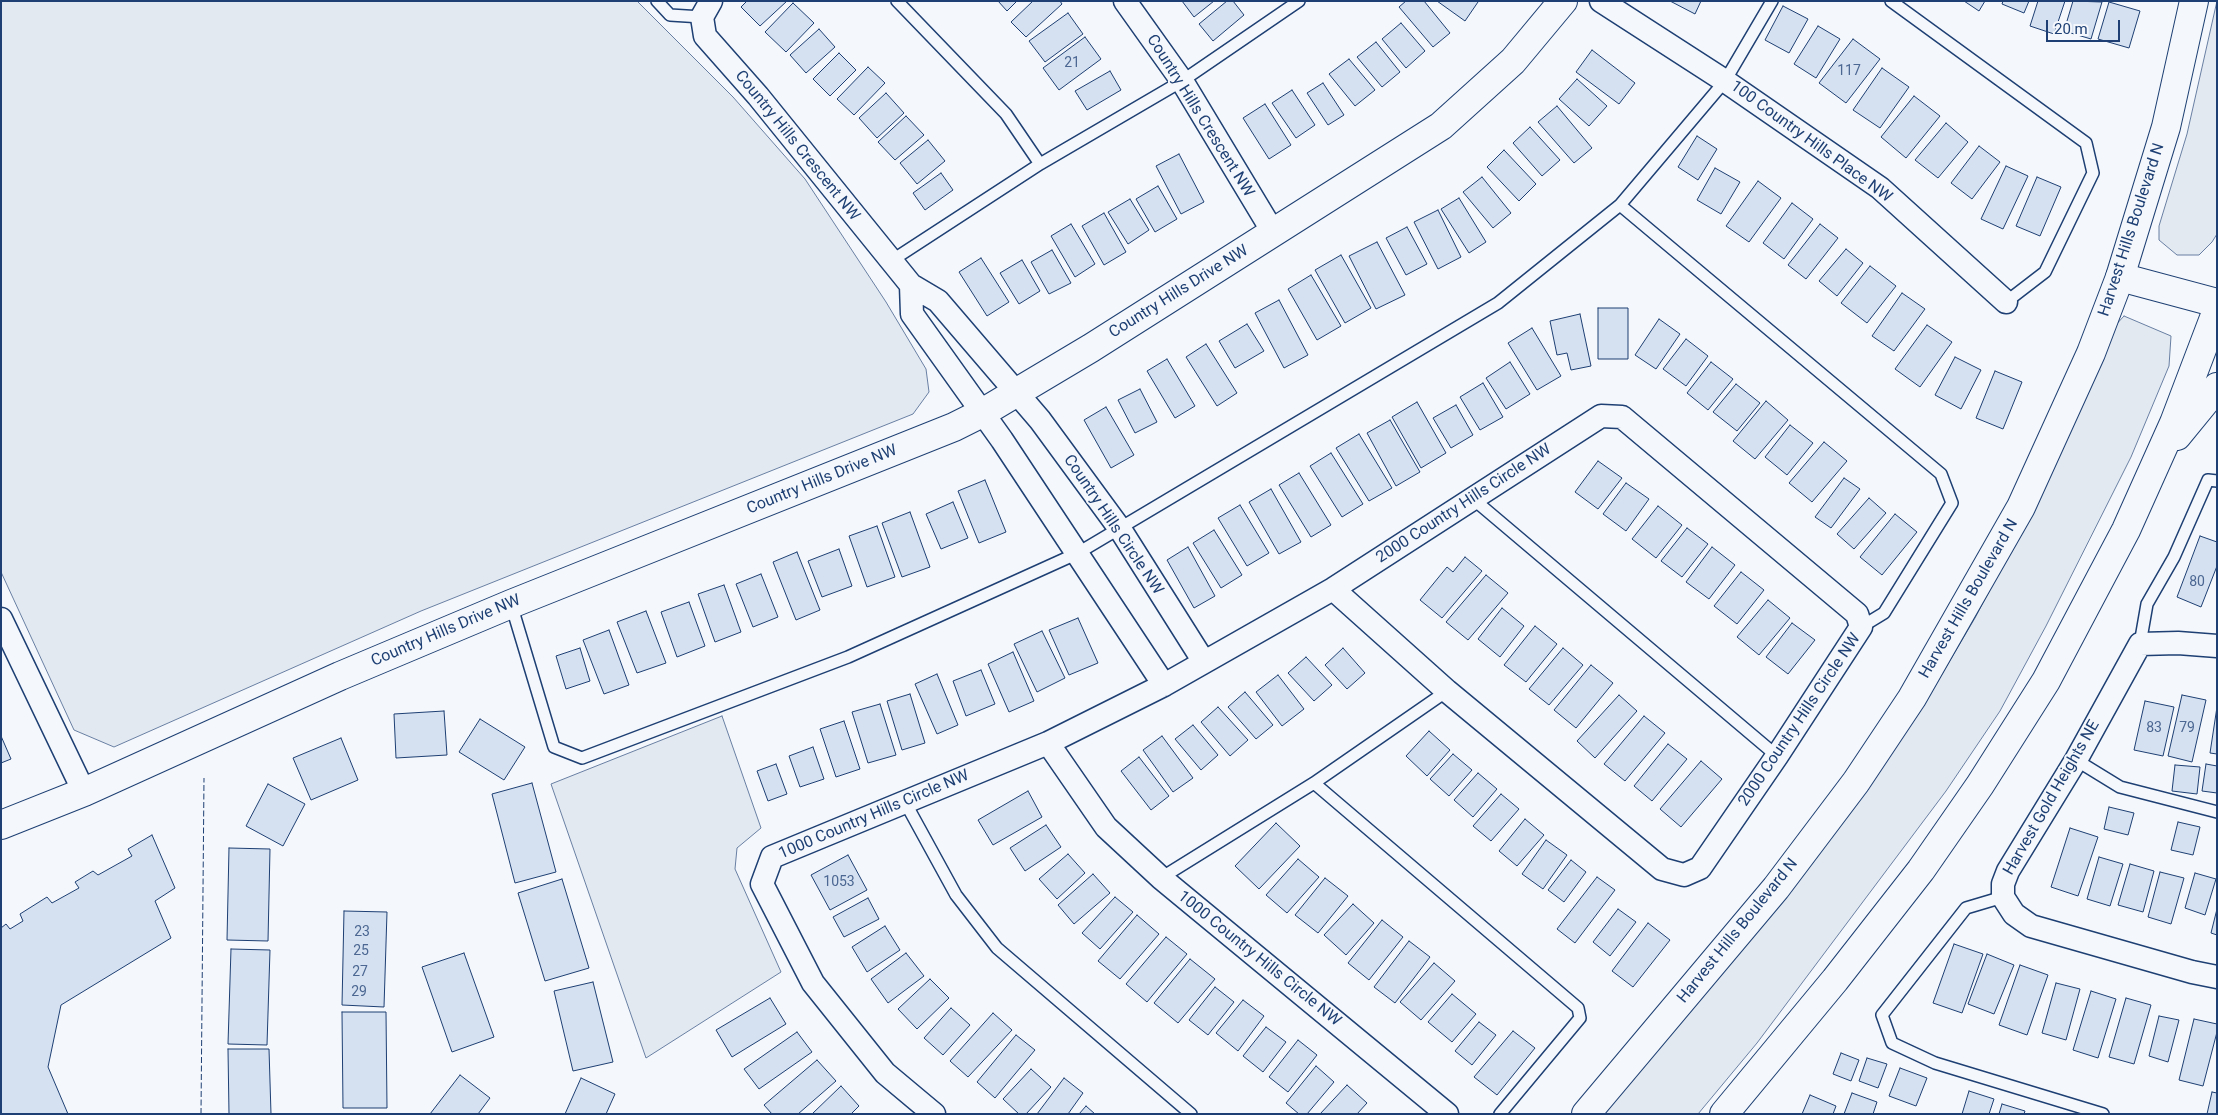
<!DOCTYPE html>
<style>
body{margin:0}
#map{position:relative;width:2218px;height:1115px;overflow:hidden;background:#f4f7fb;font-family:Roboto,sans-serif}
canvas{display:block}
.frame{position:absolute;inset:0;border:2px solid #1d3f73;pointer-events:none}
.scale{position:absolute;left:2046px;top:20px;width:74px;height:22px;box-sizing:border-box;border:2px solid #1d3f73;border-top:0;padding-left:6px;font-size:15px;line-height:18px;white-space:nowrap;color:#1d3f73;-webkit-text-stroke:4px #f4f7fb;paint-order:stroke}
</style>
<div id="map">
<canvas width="2218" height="1115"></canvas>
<div class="frame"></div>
<div class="scale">20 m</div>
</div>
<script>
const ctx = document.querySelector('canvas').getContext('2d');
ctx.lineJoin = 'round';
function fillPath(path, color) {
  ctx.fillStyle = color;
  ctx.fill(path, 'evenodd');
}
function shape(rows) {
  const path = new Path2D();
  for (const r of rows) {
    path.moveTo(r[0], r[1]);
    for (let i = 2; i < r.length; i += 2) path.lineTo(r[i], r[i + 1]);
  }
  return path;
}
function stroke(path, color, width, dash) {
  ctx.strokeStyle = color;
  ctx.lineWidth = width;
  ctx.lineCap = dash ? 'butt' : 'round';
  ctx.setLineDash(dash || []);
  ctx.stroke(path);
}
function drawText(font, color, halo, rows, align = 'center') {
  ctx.font = font + ' Roboto,sans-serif';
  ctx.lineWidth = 4;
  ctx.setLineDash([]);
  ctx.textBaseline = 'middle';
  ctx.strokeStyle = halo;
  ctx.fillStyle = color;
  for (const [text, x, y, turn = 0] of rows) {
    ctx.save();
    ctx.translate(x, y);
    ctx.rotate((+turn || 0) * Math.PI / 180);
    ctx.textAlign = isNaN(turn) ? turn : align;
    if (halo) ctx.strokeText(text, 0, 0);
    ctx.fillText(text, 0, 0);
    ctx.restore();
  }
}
const green = shape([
 [1,1,637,1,733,97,805,179,886,302,926,369,929,392,913,414,421,611,114,747,74,730,1,572,1,1],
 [2217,1,2217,234,2212,242,2199,255,2177,255,2159,240,2159,226,2187,134,2217,1],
 [2124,316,2171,336,2169,366,2131,457,2046,626,2000,711,1946,791,1757,1043,1698,1114,1604,1114,1844,820,1919,713,1975,618,2039,496,2113,328,2124,316],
 [722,716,761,828,737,848,735,869,781,972,646,1058,551,784,722,716]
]);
fillPath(green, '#e3e9f0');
stroke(green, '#687fa3', 1);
const building = shape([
 [747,1,787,1,760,26,741,7,747,1],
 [998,1,1017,1,1007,11,998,1],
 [1033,1,1060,1,1062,4,1026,37,1011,22,1033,1],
 [1182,1,1214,1,1194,17,1182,1],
 [1227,1,1233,1,1244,15,1213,41,1199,24,1227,1],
 [1406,1,1424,1,1450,33,1433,47,1399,7,1406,1],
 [1437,1,1477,1,1478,2,1465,21,1437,1],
 [1670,1,1701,1,1695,14,1670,1],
 [1964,1,1985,1,1979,11,1964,1],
 [2003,1,2029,1,2024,13,2002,4,2003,1],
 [2038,1,2065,1,2054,34,2030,26,2038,1],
 [2073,1,2102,2,2091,39,2064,31,2073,1],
 [2109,2,2140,11,2129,48,2098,39,2109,2],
 [793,3,814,23,786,52,765,32,793,3],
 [1783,6,1808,19,1789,53,1765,40,1783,6],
 [1068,13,1083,34,1045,62,1029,41,1068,13],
 [1401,23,1425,51,1406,68,1382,39,1401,23],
 [1818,26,1840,39,1816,78,1794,64,1818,26],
 [819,29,835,47,806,73,790,55,819,29],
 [1085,37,1101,59,1059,90,1043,68,1085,37],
 [1853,39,1880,59,1846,103,1819,83,1853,39],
 [1376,42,1400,72,1382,87,1357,57,1376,42],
 [1592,50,1635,83,1619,104,1576,72,1592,50],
 [839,53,856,70,830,96,813,79,839,53],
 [1349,59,1375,90,1355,106,1329,74,1349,59],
 [868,67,885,83,854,115,837,99,868,67],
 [1882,68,1909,87,1880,128,1853,110,1882,68],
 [1110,71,1121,90,1087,110,1075,91,1110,71],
 [1577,79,1607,106,1589,126,1559,99,1577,79],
 [1323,83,1344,115,1328,125,1307,93,1323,83],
 [1292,90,1315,125,1296,138,1272,103,1292,90],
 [886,93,904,113,877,138,859,118,886,93],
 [1914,96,1940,116,1906,158,1881,137,1914,96],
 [1265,104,1291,145,1269,159,1243,118,1265,104],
 [1557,106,1592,148,1574,163,1538,122,1557,106],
 [906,116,924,135,895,160,878,142,906,116],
 [1946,123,1968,142,1938,178,1915,160,1946,123],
 [1530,127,1560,160,1542,176,1513,143,1530,127],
 [1697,136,1717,149,1698,180,1678,167,1697,136],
 [928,140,945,161,917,184,900,163,928,140],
 [1979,146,2000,162,1972,199,1951,183,1979,146],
 [1504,150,1536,184,1519,201,1487,167,1504,150],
 [1179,154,1204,202,1181,214,1156,166,1179,154],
 [2006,166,2028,176,2003,229,1981,219,2006,166],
 [1715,168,1740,182,1721,214,1697,200,1715,168],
 [941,173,953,190,925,210,913,193,941,173],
 [1482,177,1511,213,1493,228,1463,192,1482,177],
 [2037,177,2061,187,2040,236,2016,226,2037,177],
 [1758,181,1781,198,1749,242,1726,226,1758,181],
 [1158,186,1177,219,1155,232,1136,199,1158,186],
 [1459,198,1486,242,1469,253,1441,209,1459,198],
 [1130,199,1149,230,1128,244,1108,212,1130,199],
 [1792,203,1813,219,1784,259,1763,243,1792,203],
 [1438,210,1461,257,1438,269,1414,222,1438,210],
 [1104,213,1126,252,1104,265,1082,226,1104,213],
 [1071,224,1095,264,1075,277,1051,236,1071,224],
 [1820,224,1838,238,1806,279,1788,265,1820,224],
 [1407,227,1427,264,1406,275,1386,238,1407,227],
 [1377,242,1405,295,1376,309,1349,256,1377,242],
 [1846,249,1863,263,1837,296,1819,281,1846,249],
 [1052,250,1071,283,1049,294,1031,262,1052,250],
 [1341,255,1371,308,1345,323,1315,270,1341,255],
 [981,258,1009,302,987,316,959,272,981,258],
 [1022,260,1040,291,1019,304,1000,273,1022,260],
 [1870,266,1896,286,1867,323,1841,303,1870,266],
 [1311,275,1341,326,1317,340,1288,289,1311,275],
 [1902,293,1925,309,1894,351,1872,336,1902,293],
 [1279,300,1308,355,1284,368,1255,313,1279,300],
 [1598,308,1628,308,1628,359,1598,359,1598,308],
 [1580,314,1591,366,1571,370,1567,353,1557,355,1550,321,1580,314],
 [1659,319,1680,334,1656,369,1635,355,1659,319],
 [1247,324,1264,351,1235,368,1219,341,1247,324],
 [1927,325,1952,342,1920,387,1895,369,1927,325],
 [1532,328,1561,376,1537,390,1508,343,1532,328],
 [1686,339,1708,356,1686,386,1663,369,1686,339],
 [1206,344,1237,393,1217,406,1186,357,1206,344],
 [1955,357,1981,370,1961,409,1935,395,1955,357],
 [1167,359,1195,406,1175,418,1147,371,1167,359],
 [1510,362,1530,394,1506,409,1486,378,1510,362],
 [1711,362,1733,379,1708,410,1687,393,1711,362],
 [1995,371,2022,382,2003,429,1976,418,1995,371],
 [1483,383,1503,417,1480,430,1460,397,1483,383],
 [1736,384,1760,403,1737,431,1713,412,1736,384],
 [1140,389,1157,422,1135,433,1118,400,1140,389],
 [1766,401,1788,420,1755,459,1733,441,1766,401],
 [1417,402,1446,453,1421,468,1392,417,1417,402],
 [1456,405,1473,435,1451,448,1433,418,1456,405],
 [1106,407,1134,455,1111,468,1084,420,1106,407],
 [1390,420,1420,472,1396,486,1367,433,1390,420],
 [1790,425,1813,443,1787,475,1765,457,1790,425],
 [1359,434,1392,488,1369,501,1336,448,1359,434],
 [1824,442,1847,461,1812,502,1789,483,1824,442],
 [1331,453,1363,504,1342,517,1310,466,1331,453],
 [1598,461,1622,478,1598,509,1575,492,1598,461],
 [1299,473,1331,525,1311,537,1279,485,1299,473],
 [1844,478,1860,489,1831,528,1815,517,1844,478],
 [985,480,1006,532,979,543,958,491,985,480],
 [1626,483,1649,499,1626,531,1603,514,1626,483],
 [1271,489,1301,542,1279,554,1249,502,1271,489],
 [1869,498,1886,513,1854,549,1837,534,1869,498],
 [953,502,968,538,941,549,926,514,953,502],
 [1240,505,1269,553,1247,566,1218,518,1240,505],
 [1658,506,1682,525,1656,558,1632,539,1658,506],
 [910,512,930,567,902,577,882,523,910,512],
 [1895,514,1917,532,1882,575,1860,557,1895,514],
 [877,526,895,577,867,587,849,536,877,526],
 [1687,528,1708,544,1682,577,1661,561,1687,528],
 [1214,530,1242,575,1221,588,1193,543,1214,530],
 [2200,536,2217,542,2217,566,2201,607,2177,597,2200,536],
 [1188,547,1215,596,1194,608,1167,560,1188,547],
 [1712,547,1735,565,1709,599,1686,582,1712,547],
 [839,549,852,586,822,597,808,561,839,549],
 [797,552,820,610,796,620,773,562,797,552],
 [1465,557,1482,571,1442,618,1420,600,1447,567,1453,572,1465,557],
 [1741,572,1764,590,1737,624,1714,606,1741,572],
 [761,574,778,617,753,627,736,584,761,574],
 [1486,575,1508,593,1468,640,1446,622,1486,575],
 [724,585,741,632,715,642,698,594,724,585],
 [1768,600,1790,618,1759,655,1737,637,1768,600],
 [689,602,705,646,677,657,661,612,689,602],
 [1502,608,1524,626,1500,657,1478,639,1502,608],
 [646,611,666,663,637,673,617,622,646,611],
 [1078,618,1098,663,1069,675,1049,630,1078,618],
 [1792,623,1815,640,1788,674,1766,657,1792,623],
 [1535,626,1557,644,1526,682,1504,665,1535,626],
 [609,630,629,685,604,694,583,640,609,630],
 [1042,631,1065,678,1037,692,1014,644,1042,631],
 [580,648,590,681,566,689,556,656,580,648],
 [1343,648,1365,673,1347,689,1325,665,1343,648],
 [1563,648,1583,665,1549,705,1529,689,1563,648],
 [1013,652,1034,701,1009,712,988,664,1013,652],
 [1306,657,1332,685,1314,701,1288,673,1306,657],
 [1591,665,1613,683,1576,728,1554,710,1591,665],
 [981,670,995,704,966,716,953,681,981,670],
 [937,674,958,725,937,734,915,684,937,674],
 [1278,675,1304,709,1282,726,1256,692,1278,675],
 [1245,692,1273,725,1256,739,1228,707,1245,692],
 [910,694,925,743,902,750,887,701,910,694],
 [1619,695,1637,711,1595,758,1577,741,1619,695],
 [2182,695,2206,700,2192,762,2168,756,2182,695],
 [2145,701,2174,707,2163,756,2134,750,2145,701],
 [880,704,896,755,868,763,852,712,880,704],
 [1218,707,1248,740,1230,756,1201,722,1218,707],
 [2217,707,2217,754,2210,753,2217,707],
 [444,711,447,755,396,758,394,714,444,711],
 [1644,716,1665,733,1625,781,1604,764,1644,716],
 [480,719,525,747,504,780,459,752,480,719],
 [844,721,860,769,836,777,820,729,844,721],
 [1193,725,1218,755,1201,770,1175,739,1193,725],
 [1429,731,1450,750,1427,776,1406,756,1429,731],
 [1,736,11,759,1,763,1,736],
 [1162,736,1193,778,1173,792,1143,750,1162,736],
 [341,738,358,780,311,800,293,758,341,738],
 [1668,744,1687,759,1652,801,1634,786,1668,744],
 [813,747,824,779,800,787,789,756,813,747],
 [1453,754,1472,770,1449,796,1430,779,1453,754],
 [1139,757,1169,796,1151,810,1121,771,1139,757],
 [1701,761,1722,779,1681,827,1660,809,1701,761],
 [776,764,787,794,768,801,757,771,776,764],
 [2206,764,2217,766,2217,793,2202,791,2206,764],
 [2175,765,2200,767,2197,794,2172,791,2175,765],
 [1478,773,1497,789,1473,817,1454,800,1478,773],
 [532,783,556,872,515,883,492,794,532,783],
 [268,784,305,804,283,846,246,826,268,784],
 [1028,791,1042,817,993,845,978,820,1028,791],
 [1501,794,1519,809,1491,841,1473,826,1501,794],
 [2109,807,2134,813,2128,835,2104,829,2109,807],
 [1525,819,1544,835,1517,866,1499,851,1525,819],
 [2178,822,2200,827,2193,855,2171,850,2178,822],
 [1276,823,1300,846,1259,889,1235,866,1276,823],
 [1046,825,1061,847,1025,871,1010,848,1046,825],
 [2070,828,2098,837,2078,896,2051,887,2070,828],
 [152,835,175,888,155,901,171,938,61,1005,48,1067,68,1114,1,1114,1,928,6,924,10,929,23,921,20,914,47,897,52,903,79,888,75,882,93,871,98,875,132,856,128,849,152,835],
 [1546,840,1567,855,1543,889,1522,874,1546,840],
 [229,848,270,849,268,941,227,940,229,848],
 [1068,854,1085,873,1057,899,1039,879,1068,854],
 [848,855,867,890,830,910,811,875,848,855],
 [2099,857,2123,864,2110,906,2087,899,2099,857],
 [1298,859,1319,877,1287,913,1266,895,1298,859],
 [1571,860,1586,872,1564,902,1548,890,1571,860],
 [2130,864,2154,871,2143,912,2118,905,2130,864],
 [2160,872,2184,878,2171,924,2148,917,2160,872],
 [2195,873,2216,879,2205,915,2185,908,2195,873],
 [1093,874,1110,893,1074,924,1058,905,1093,874],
 [1597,877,1615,890,1575,943,1557,929,1597,877],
 [1325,878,1348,896,1318,933,1295,915,1325,878],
 [562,879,589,968,545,981,518,893,562,879],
 [1115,897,1133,912,1100,949,1082,933,1115,897],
 [868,898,879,919,844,937,833,917,868,898],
 [1353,904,1374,923,1346,955,1324,935,1353,904],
 [1618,909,1636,922,1610,956,1593,942,1618,909],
 [2217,909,2217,935,2211,933,2217,909],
 [344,911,387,912,384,1007,342,1005,344,911],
 [1137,915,1159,934,1120,979,1098,961,1137,915],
 [1382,920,1403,937,1369,980,1348,963,1382,920],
 [1648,923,1670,940,1633,987,1612,971,1648,923],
 [885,926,900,950,867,972,852,947,885,926],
 [1166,937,1187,954,1147,1002,1126,984,1166,937],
 [1409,941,1430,957,1395,1003,1374,987,1409,941],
 [1954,944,1983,954,1962,1013,1933,1003,1954,944],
 [231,949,270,950,267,1045,228,1044,231,949],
 [464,953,494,1037,452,1052,422,967,464,953],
 [906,953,924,976,888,1003,871,979,906,953],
 [1987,954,2014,965,1994,1014,1968,1004,1987,954],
 [1190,959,1215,979,1178,1023,1154,1003,1190,959],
 [1434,963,1455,981,1421,1020,1400,1002,1434,963],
 [2020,965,2048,975,2027,1035,1999,1025,2020,965],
 [930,979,949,998,917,1029,898,1009,930,979],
 [593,982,613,1062,573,1071,554,991,593,982],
 [2056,983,2080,989,2066,1040,2042,1033,2056,983],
 [1215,987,1234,1002,1208,1035,1189,1020,1215,987],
 [2091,991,2116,999,2098,1058,2073,1050,2091,991],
 [1452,994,1476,1014,1452,1042,1428,1022,1452,994],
 [770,998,786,1024,732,1057,716,1030,770,998],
 [2126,998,2151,1005,2134,1064,2109,1057,2126,998],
 [1243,1000,1264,1016,1238,1051,1216,1033,1243,1000],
 [951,1008,970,1025,943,1055,924,1038,951,1008],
 [342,1012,386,1012,387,1108,343,1108,342,1012],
 [993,1013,1012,1030,968,1077,950,1061,993,1013],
 [2159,1016,2179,1020,2168,1062,2149,1056,2159,1016],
 [2194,1019,2217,1024,2217,1032,2203,1086,2179,1080,2194,1019],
 [1479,1022,1496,1035,1472,1065,1455,1051,1479,1022],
 [1266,1027,1286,1042,1263,1072,1243,1056,1266,1027],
 [1513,1031,1535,1048,1497,1095,1474,1077,1513,1031],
 [797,1032,812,1052,759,1089,744,1069,797,1032],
 [1016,1035,1035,1050,995,1098,977,1082,1016,1035],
 [1298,1040,1317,1055,1288,1092,1269,1077,1298,1040],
 [228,1049,269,1049,271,1114,229,1114,228,1049],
 [1841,1053,1859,1060,1851,1081,1833,1074,1841,1053],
 [1867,1058,1887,1064,1878,1088,1859,1081,1867,1058],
 [817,1060,836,1081,798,1114,772,1114,764,1105,817,1060],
 [1316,1066,1334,1082,1307,1114,1299,1114,1286,1103,1316,1066],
 [1900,1068,1927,1078,1916,1106,1889,1096,1900,1068],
 [1031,1069,1051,1087,1026,1114,1019,1114,1003,1099,1031,1069],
 [460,1075,490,1098,478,1114,430,1114,460,1075],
 [581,1078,615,1094,606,1114,565,1114,581,1078],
 [1064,1078,1083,1093,1068,1114,1037,1114,1064,1078],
 [1347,1085,1367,1103,1357,1114,1320,1114,1347,1085],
 [841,1086,859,1106,851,1114,812,1114,841,1086],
 [1969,1091,1994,1099,1989,1114,1962,1114,1969,1091],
 [2212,1092,2217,1093,2217,1114,2207,1114,2212,1092],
 [1852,1093,1877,1102,1873,1114,1844,1114,1852,1093],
 [1810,1095,1836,1106,1833,1114,1802,1114,1810,1095],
 [2002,1104,2025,1111,2024,1114,1999,1114,2002,1104],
 [1086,1106,1095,1114,1079,1114,1086,1106]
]);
fillPath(building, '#d5e0f0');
stroke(building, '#1d3f73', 1);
const service = shape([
 [657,1,670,15,702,17],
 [897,1,1006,114,1040,164],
 [1891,1,2086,143,2093,173,2045,272,2006,302],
 [1620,205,1941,474,1952,503,1884,613,1861,627],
 [891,261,1040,164,1182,81,1299,1],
 [1472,498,1777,756],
 [511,604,554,747,582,758,848,657,1078,553,1498,303,1620,205,1725,81,1772,1],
 [2140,644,2147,604,2174,557,2208,480,2217,481],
 [2076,760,2120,787,2217,812],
 [1314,783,1578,1008,1580,1018,1500,1114],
 [905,802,956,895,997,948,1191,1114],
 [1161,878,1314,783,1447,691],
 [2003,897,1966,908,1882,1015,1892,1043,1935,1063,2103,1114]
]);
const minor = shape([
 [711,1,702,17,705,36,758,96,911,285,938,301,1040,420,1120,529,1204,662],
 [1125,1,1182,81,1273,232],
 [1601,1,1725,81,1880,188,2006,302],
 [911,285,912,314,1002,440,1164,685],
 [1,619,84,792],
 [2217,646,2178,643,2140,644,2076,760,2008,871,2003,884,2003,897,2014,914,2031,926,2192,972,2217,977],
 [1048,743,1106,827,1161,878,1447,1114],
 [934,1114,885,1073,813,983,762,884,772,857,1048,743,1164,685,1333,589,1601,416,1622,417,1857,614,1861,627,1777,756,1700,868,1684,875,1662,869,1447,691,1333,589]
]);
const tertiary = shape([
 [2120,277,2217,303],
 [1,825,84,792,340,676,511,604,954,427,982,413,1091,348,1441,126,1513,61,1563,1]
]);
const secondary = shape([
 [2177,436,2217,387],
 [1586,1114,1776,888,1856,782,1912,698,2021,507,2091,353,2120,277,2166,127,2194,1],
 [1724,1114,1835,980,1921,870,1980,785,2046,681,2126,530,2174,423,2217,310]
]);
stroke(service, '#1d3f73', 14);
stroke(minor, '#1d3f73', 25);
stroke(tertiary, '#1d3f73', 30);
stroke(secondary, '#1d3f73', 30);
stroke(service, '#f4f7fb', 11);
stroke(minor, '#f4f7fb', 22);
stroke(tertiary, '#f4f7fb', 28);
stroke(secondary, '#f4f7fb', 28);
stroke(shape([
 [201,1114,204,778]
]), '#1d3f73', 1, [6, 2.5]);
drawText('14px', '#4b6792', null, [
 ["21",1072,63],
 ["117",1849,71],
 ["80",2197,582],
 ["83",2154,728],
 ["79",2187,728],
 ["1053",839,882],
 ["23",362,932],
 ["25",361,951],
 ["27",360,972],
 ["29",359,992]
]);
drawText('16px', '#1d3f73', '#f4f7fb', [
 ["Country Hills Crescent NW",1200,116,58],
 ["100 Country Hills Place NW",1811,142,36],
 ["Country Hills Crescent NW",797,146,51],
 ["Harvest Hills Boulevard N",2132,230,-72],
 ["Country Hills Drive NW",1179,292,-32],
 ["Country Hills Drive NW",822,480,-22],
 ["2000 Country Hills Circle NW",1464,504,-33],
 ["Country Hills Circle NW",1113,525,56],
 ["Harvest Hills Boulevard N",1969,599,-60],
 ["Country Hills Drive NW",446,631,-23],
 ["2000 Country Hills Circle NW",1800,720,-56],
 ["Harvest Gold Heights NE",2052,798,-60],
 ["1000 Country Hills Circle NW",874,815,-23],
 ["Harvest Hills Boulevard N",1738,931,-51],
 ["1000 Country Hills Circle NW",1259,959,39]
]);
</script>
